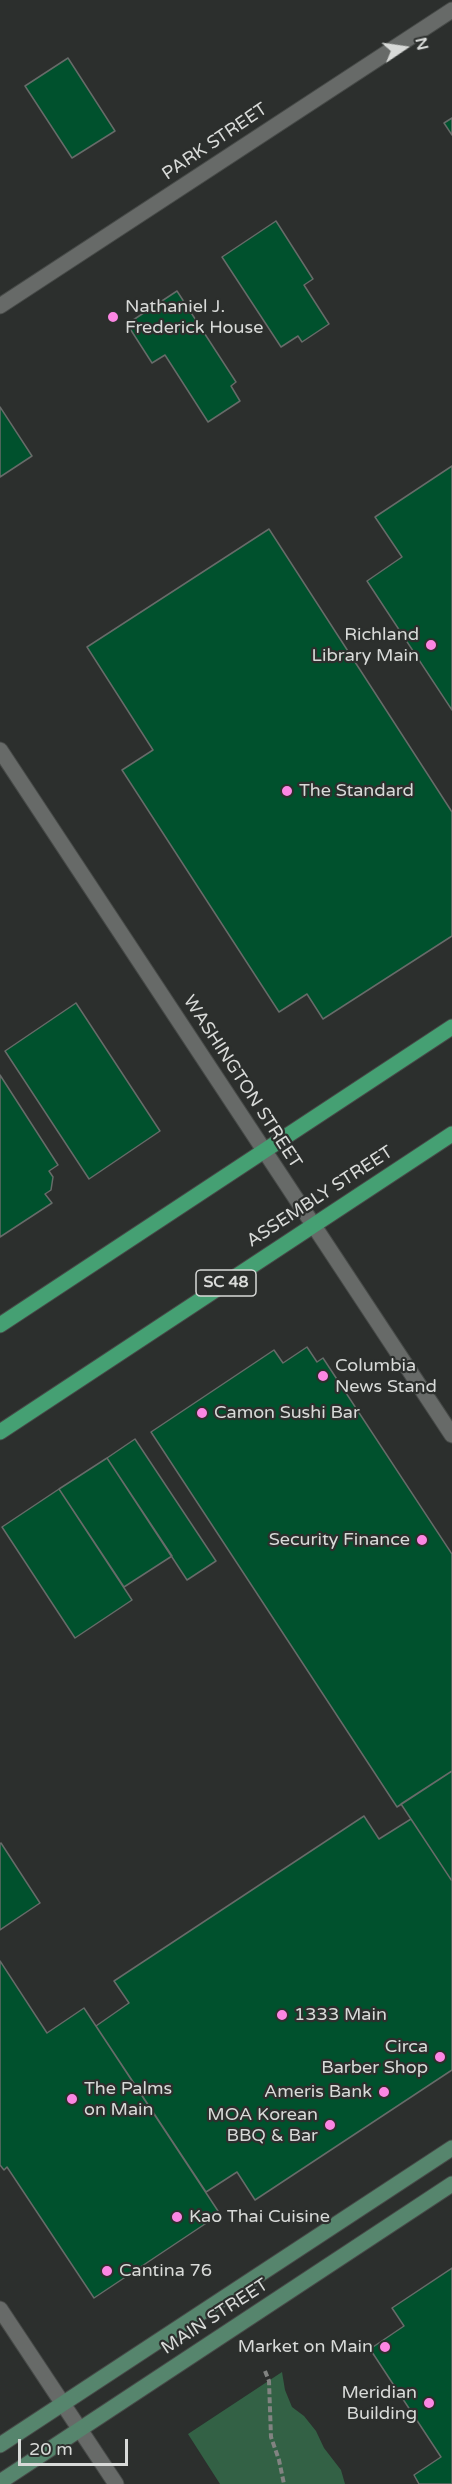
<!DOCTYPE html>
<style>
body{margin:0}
#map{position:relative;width:452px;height:2484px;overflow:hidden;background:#2c2f2d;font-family:"Varela Round",sans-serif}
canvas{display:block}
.north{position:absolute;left:374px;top:18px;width:60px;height:60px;-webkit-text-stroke:4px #2c2f2d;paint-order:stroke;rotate:77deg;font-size:16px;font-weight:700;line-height:24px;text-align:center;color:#d8dad8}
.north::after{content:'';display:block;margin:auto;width:21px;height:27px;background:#d8dad8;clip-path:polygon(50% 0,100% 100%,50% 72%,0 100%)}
.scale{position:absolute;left:18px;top:2439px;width:110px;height:27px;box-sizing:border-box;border:3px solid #d8dad8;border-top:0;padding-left:8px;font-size:18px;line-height:21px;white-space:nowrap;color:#d8dad8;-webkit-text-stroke:4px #2c2f2d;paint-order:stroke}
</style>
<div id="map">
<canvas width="452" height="2484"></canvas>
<div class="north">N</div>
<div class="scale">20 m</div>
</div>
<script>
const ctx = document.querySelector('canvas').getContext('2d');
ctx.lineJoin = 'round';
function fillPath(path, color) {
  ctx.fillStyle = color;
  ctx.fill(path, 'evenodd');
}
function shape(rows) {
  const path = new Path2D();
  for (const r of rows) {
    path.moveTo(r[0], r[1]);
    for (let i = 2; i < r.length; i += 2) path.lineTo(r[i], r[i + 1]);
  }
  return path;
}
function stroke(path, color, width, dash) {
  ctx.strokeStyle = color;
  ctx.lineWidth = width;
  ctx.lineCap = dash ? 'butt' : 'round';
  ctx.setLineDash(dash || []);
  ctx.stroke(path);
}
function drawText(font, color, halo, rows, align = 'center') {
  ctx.font = font + ' "Varela Round",sans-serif';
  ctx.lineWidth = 4.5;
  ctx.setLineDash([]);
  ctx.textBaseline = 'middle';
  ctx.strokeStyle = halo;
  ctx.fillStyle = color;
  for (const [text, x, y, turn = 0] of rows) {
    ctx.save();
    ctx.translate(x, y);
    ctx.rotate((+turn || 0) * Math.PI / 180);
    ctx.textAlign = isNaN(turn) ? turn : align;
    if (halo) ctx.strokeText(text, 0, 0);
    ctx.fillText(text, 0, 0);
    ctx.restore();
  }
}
fillPath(shape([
 [282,2372,285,2390,292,2407,304,2416,316,2431,324,2448,341,2470,345,2484,220,2484,188,2434]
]), '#336145');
const building = shape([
 [68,58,115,131,72,158,25,86,68,58],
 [452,118,452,135,444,123,452,118],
 [276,221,313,279,304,285,329,324,302,342,298,336,281,347,222,257,276,221],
 [177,291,236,382,231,386,240,401,208,422,165,355,152,363,127,324,177,291],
 [0,407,32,456,0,477,0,407],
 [452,466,452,710,367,581,402,557,375,517,452,466],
 [269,529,452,812,452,936,323,1019,307,994,279,1012,122,770,153,750,87,647,269,529],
 [76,1003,160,1131,89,1179,5,1051,76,1003],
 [0,1075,58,1165,49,1171,53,1177,51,1190,45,1194,52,1203,0,1237,0,1075],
 [307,1347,317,1362,323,1358,452,1554,452,1771,397,1807,151,1432,274,1350,283,1363,307,1347],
 [135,1439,216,1561,187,1580,107,1458,135,1439],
 [107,1458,172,1556,124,1587,59,1489,107,1458],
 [59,1489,132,1600,75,1638,2,1527,59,1489],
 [452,1771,452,1881,401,1804,452,1771],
 [364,1816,379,1839,411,1819,452,1881,452,2070,255,2200,237,2172,206,2192,96,2026,129,2003,114,1981,364,1816],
 [1,1843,40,1903,0,1930,0,1844,1,1843],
 [0,1961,47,2033,84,2008,220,2214,94,2298,7,2167,4,2170,0,2165,0,1961],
 [452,2268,452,2484,419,2484,414,2475,441,2457,370,2349,404,2326,392,2308,452,2268]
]);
fillPath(building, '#00512d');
stroke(building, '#676b69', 1.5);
const tertiary = shape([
 [0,306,452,10],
 [0,750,452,1435],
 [0,2309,116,2484]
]);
const secondary = shape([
 [0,2445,452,2148],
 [0,2482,452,2184]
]);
const primary = shape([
 [0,1325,452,1027],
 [0,1432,452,1134]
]);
stroke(tertiary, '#474a48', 17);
stroke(secondary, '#474a48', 17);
stroke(primary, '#474a48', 17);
stroke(shape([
 [265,2371,269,2381,271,2437,279,2460,284,2484]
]), '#818381', 4, [6, 3]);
stroke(tertiary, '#676a68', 15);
stroke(secondary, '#56856d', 15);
stroke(primary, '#45a073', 15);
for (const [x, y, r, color] of [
 [113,317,6,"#fc86e3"],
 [431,645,6,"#fc86e3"],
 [287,791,6,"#fc86e3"],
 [323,1376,6,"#fc86e3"],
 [202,1413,6,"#fc86e3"],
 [422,1540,6,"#fc86e3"],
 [282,2015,6,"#fc86e3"],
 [440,2057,6,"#fc86e3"],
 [384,2092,6,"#fc86e3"],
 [72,2099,6,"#fc86e3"],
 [330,2125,6,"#fc86e3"],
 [177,2217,6,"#fc86e3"],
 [107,2271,6,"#fc86e3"],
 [385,2347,6,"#fc86e3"],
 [429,2403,6,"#fc86e3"]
]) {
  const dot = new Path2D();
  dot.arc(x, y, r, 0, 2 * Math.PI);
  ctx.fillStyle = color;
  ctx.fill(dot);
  stroke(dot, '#2c2f2d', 2);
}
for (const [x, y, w] of [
 [226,1283,60]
]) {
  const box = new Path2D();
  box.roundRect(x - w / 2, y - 13, w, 26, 4.5);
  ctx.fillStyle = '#2c2f2d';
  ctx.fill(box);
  stroke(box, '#d8dad8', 1.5);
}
drawText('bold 16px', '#d8dad8', null, [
 ["SC 48",226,1283]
]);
drawText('18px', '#d8dad8', '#2c2f2d', [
 ["PARK STREET",215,142,-34],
 ["WASHINGTON STREET",242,1082,57],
 ["ASSEMBLY STREET",320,1197,-33],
 ["MAIN STREET",215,2317,-33]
]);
drawText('18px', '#d8dad8', '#2c2f2d', [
 ["Nathaniel J.",125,307],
 ["Frederick House",125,328],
 ["Richland",419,635,"right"],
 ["Library Main",419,656,"right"],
 ["The Standard",299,791],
 ["Columbia",335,1366],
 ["News Stand",335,1387],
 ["Camon Sushi Bar",214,1413],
 ["Security Finance",410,1540,"right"],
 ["1333 Main",294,2015],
 ["Circa",428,2047,"right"],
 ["Barber Shop",428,2068,"right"],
 ["The Palms",84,2089],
 ["on Main",84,2110],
 ["Ameris Bank",372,2092,"right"],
 ["MOA Korean",318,2115,"right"],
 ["BBQ & Bar",318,2136,"right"],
 ["Kao Thai Cuisine",189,2217],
 ["Cantina 76",119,2271],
 ["Market on Main",373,2347,"right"],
 ["Meridian",417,2393,"right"],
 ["Building",417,2414,"right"]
], 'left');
</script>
